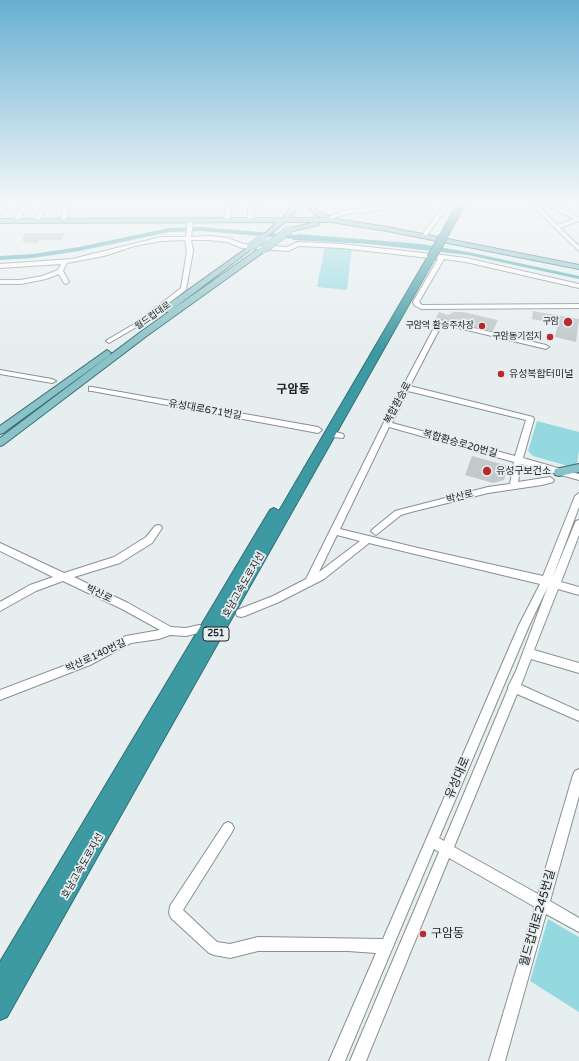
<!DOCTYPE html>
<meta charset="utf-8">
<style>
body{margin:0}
canvas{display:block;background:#e7eeef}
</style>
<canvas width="579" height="1061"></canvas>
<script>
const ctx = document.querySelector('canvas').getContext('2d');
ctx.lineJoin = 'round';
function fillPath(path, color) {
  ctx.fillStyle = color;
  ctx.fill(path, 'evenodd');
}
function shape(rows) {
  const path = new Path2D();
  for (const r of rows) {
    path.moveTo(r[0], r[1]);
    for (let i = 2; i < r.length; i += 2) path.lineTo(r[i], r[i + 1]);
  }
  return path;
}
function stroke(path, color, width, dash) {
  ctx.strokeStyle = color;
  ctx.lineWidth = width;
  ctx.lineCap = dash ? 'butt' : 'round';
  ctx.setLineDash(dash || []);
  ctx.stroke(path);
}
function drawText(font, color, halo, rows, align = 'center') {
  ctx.font = font + ' "Varela Round","Noto Sans KR",sans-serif';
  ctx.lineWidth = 3.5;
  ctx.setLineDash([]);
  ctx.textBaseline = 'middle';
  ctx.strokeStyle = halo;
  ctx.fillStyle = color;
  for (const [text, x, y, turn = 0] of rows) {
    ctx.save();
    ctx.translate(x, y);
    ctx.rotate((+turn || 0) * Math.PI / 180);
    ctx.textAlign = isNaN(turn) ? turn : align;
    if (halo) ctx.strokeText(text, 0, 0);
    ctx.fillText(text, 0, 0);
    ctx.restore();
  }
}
fillPath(shape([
 [325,246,352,248,347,290,317,287],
 [537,421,579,432,579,450,577,464,568,466,533,456,528,451],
 [548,919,579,937,579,1012,530,981]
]), '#95d9e0');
fillPath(shape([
 [298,234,422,244,468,252,579,276,579,279,468,255,369,244,292,240]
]), '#46a7b0');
fillPath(shape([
 [201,227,308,236,311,238,308,240,201,231,169,232,79,251,33,258,0,260,0,256,33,254,79,247,169,228,201,227]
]), '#46a7b0');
fillPath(shape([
 [25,233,65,233,61,240,39,240,38,243,27,243,22,241],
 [533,311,579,319,576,342,555,337,558,324,532,319],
 [439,312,448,315,454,312,463,312,498,320,493,331,436,318],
 [472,456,508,466,504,480,493,483,465,475]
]), '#c2c9ca');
const minor = shape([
 [5,201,10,201,2,213,0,214,0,208,5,201],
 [25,201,30,201,18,222,14,222,13,221,25,201],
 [45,201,50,201,39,221,35,221,34,220,45,201],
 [66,201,72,201,66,220,63,222,60,220,66,201],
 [226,201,232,201,230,219,227,221,224,219,226,201],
 [256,201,261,201,254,209,253,219,248,220,248,209,256,201],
 [406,201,441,201,438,203,411,203,374,211,347,214,330,219,327,217,347,210,374,207,406,201],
 [447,201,452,201,426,237,422,237,421,236,447,201],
 [527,201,533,201,558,225,574,219,541,202,541,201,546,201,579,217,579,221,560,228,579,246,579,251,527,201],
 [190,221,193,223,191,237,209,236,228,238,243,244,287,247,298,242,341,244,442,255,466,258,579,284,579,288,466,262,444,259,419,302,422,305,579,304,579,308,421,309,414,305,413,302,438,259,341,248,299,246,288,251,242,248,227,242,209,240,191,240,193,251,186,290,140,325,109,343,106,341,107,340,136,323,181,288,187,251,185,240,161,241,134,246,104,256,67,263,63,271,69,282,66,284,64,283,59,274,46,279,21,284,0,284,0,280,21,280,42,276,58,270,61,264,0,268,0,264,72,259,161,237,186,237,187,223,190,221],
 [440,320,546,345,549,347,546,349,442,324,410,386,533,417,534,419,523,458,579,474,579,480,521,464,518,482,550,477,554,480,553,482,542,485,488,493,411,512,401,515,376,535,373,533,371,531,373,529,395,511,488,487,510,484,514,462,389,427,340,529,418,548,543,576,575,496,579,493,579,507,552,579,575,523,576,521,579,520,579,535,561,582,579,587,579,595,558,589,534,650,579,663,579,673,531,659,521,685,579,711,579,721,517,694,454,847,538,894,573,775,575,771,579,769,579,796,550,901,579,918,579,932,546,914,505,1061,489,1061,535,907,449,858,366,1061,350,1061,439,852,434,849,345,1061,329,1061,376,953,348,951,258,951,230,958,214,955,209,953,171,918,169,913,170,906,224,824,228,822,232,824,234,828,232,832,183,910,217,942,230,944,258,937,383,939,519,625,540,584,369,543,324,579,279,602,245,616,241,617,237,616,236,613,237,610,273,596,306,579,383,424,437,322,440,320],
 [408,391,526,420,515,456,392,423,408,391],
 [337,535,360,541,319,572,337,535],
 [548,586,516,671,508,687,508,689,444,841,439,838,529,626,548,586],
 [0,370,52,379,56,381,52,383,0,374,0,370],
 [89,387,92,387,318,427,322,430,318,433,92,391,89,391,89,387],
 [336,432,343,434,344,436,343,438,333,437,332,435,336,432],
 [158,525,161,526,162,528,152,543,120,563,74,577,128,603,171,627,186,628,199,625,203,626,204,629,203,632,186,636,170,635,159,639,131,643,90,665,0,700,0,690,82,659,126,636,160,630,122,609,63,581,36,591,0,611,0,602,30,585,53,577,0,551,0,543,64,573,114,557,146,537,155,526,158,525]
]);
const major = shape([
 [297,201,303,201,290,218,324,218,314,214,306,205,309,203,318,212,329,216,330,218,387,227,579,265,579,269,387,231,331,222,316,222,319,224,318,225,289,232,286,230,287,229,316,222,285,222,263,240,261,239,261,237,277,222,0,223,0,219,282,218,297,201],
 [251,245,255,247,253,248,169,312,163,312,163,308,251,245],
 [261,247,267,247,268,249,148,335,3,445,0,446,0,438,142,331,261,247],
 [107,350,111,353,110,355,3,433,0,434,0,426,107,350],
 [579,464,579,472,559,476,555,475,554,472,555,469,579,464]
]);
const highway = shape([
 [459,201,467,201,446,239,440,239,439,237,459,201],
 [431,255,435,258,7,1017,0,1020,0,962,270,510,274,508,279,511,427,258,431,255]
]);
stroke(minor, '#899091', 2);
stroke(major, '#336f76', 2);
stroke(highway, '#336f76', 2);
fillPath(minor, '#fff');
fillPath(major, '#8bc2c7');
fillPath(highway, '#3d99a2');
const majorBridge = shape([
 [251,247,263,238],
 [264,249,289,230]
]);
const highwayBridge = shape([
 [431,258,443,237]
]);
stroke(majorBridge, '#336f76', 9, []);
stroke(highwayBridge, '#336f76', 10, []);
stroke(majorBridge, '#8bc2c7', 8);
stroke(highwayBridge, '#3d99a2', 8);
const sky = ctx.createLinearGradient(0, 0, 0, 349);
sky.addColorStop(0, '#67afd2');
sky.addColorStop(0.58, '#f4f7f8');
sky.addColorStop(1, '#f4f7f800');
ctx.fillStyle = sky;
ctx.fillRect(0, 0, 579, 349);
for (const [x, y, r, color] of [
 [568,322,5,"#b92930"],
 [482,326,4,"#b92930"],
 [550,337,4,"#b92930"],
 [501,374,4,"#b92930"],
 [487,471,5,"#b92930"],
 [423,934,4,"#b92930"]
]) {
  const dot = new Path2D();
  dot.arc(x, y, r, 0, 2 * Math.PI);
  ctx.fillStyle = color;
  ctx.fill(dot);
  stroke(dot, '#e7eeef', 1.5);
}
drawText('9px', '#202223', '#e7eeef', [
 ["월드컵대로",153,316,-35]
]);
drawText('9px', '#202223', '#e7eeef', [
 ["구암",559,322],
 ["구암역 환승주차장",474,326],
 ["구암동기점지",542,337]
], 'right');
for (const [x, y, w] of [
 [216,634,26]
]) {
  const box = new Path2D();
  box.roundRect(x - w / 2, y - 7, w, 14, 3);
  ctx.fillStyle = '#e7eeef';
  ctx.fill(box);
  stroke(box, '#202223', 1);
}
drawText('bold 9px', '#202223', null, [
 ["251",216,634]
]);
drawText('10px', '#202223', '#e7eeef', [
 ["유성복합터미널",509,374],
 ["유성구보건소",496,471]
], 'left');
drawText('10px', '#202223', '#e7eeef', [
 ["복합환승로",398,403,-62],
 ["유성대로671번길",205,410,10],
 ["복합환승로20번길",460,444,16],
 ["박산로",460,497,-14],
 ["호남고속도로지선",244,585,-60],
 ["박산로",99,594,26],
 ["박산로140번길",96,656,-25],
 ["호남고속도로지선",83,866,-60]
]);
drawText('bold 12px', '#202223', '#e7eeef', [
 ["구암동",293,390]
]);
drawText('12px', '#202223', '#e7eeef', [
 ["유성대로",458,778,-67],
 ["월드컵대로245번길",538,918,-74]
]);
drawText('12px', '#202223', '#e7eeef', [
 ["구암동",431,934]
], 'left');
</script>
